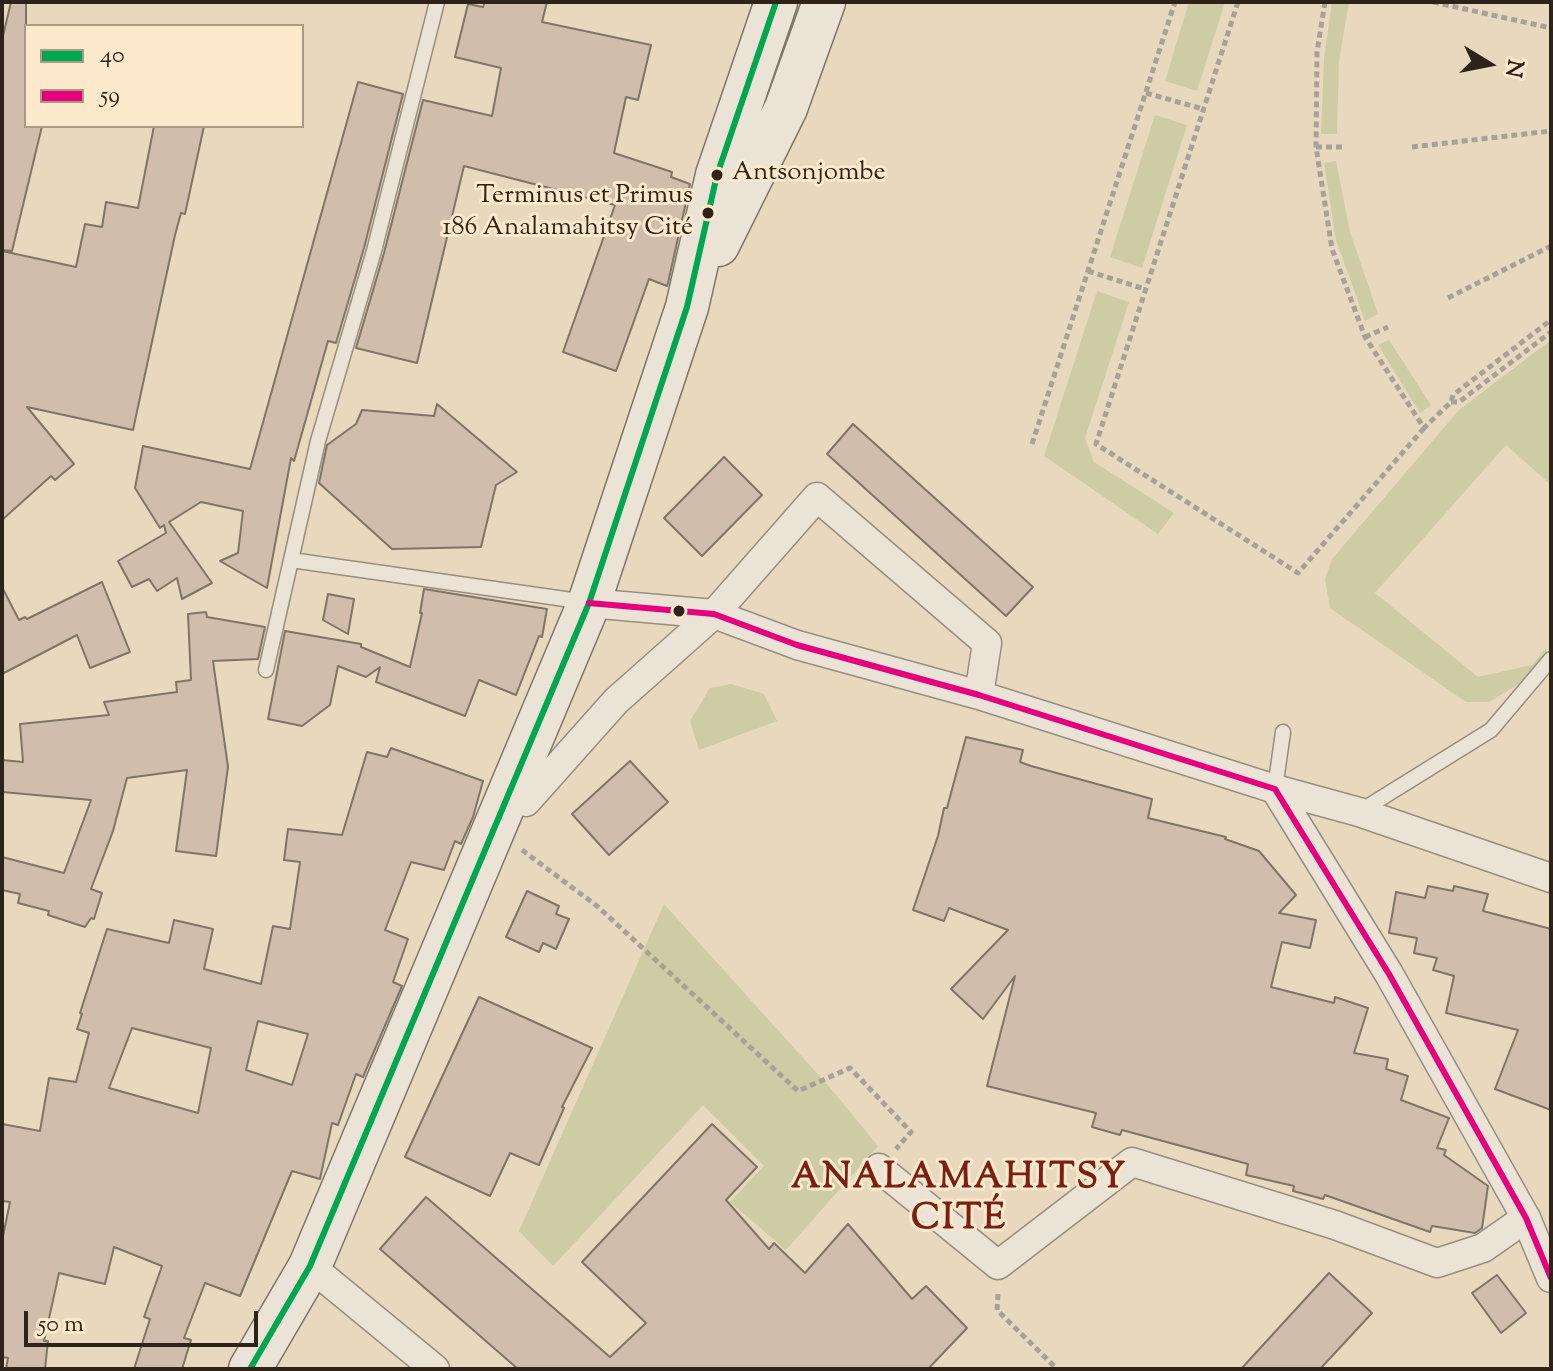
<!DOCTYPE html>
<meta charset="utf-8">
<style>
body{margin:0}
#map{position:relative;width:1553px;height:1371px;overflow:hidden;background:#e8d8be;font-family:"Sorts Mill Goudy",serif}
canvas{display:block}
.frame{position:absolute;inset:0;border:4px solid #2f2319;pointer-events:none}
.legend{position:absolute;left:24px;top:24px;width:280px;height:104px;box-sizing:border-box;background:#fce8ca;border:2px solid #aa9983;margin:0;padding:10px 14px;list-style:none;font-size:24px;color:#2f2319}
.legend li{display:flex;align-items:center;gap:16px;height:40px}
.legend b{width:40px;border:2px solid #aa9983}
.north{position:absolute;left:1449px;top:24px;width:80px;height:80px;-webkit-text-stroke:6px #fce8ca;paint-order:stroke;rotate:100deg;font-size:22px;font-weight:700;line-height:32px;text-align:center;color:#2f2319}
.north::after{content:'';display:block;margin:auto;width:28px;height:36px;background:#2f2319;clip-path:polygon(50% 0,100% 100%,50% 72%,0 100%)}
.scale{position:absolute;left:24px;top:1311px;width:234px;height:36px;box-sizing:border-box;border:4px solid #2f2319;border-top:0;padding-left:10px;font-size:24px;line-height:28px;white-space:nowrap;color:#2f2319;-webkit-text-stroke:6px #fce8ca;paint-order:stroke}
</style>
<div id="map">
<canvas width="1553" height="1371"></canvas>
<div class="frame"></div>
<ul class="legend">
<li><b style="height:10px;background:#00a651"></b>40</li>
<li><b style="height:10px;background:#e5007d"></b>59</li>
</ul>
<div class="north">N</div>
<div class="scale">50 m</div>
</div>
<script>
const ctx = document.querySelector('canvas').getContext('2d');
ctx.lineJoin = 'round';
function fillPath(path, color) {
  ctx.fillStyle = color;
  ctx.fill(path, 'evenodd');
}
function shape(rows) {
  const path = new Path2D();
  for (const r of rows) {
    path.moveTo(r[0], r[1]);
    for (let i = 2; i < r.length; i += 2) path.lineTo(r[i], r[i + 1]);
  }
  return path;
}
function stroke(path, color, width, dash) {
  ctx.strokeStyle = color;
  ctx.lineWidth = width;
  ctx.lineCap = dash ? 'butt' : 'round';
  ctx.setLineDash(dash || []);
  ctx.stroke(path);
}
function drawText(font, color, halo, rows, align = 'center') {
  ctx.font = font + ' "Sorts Mill Goudy",serif';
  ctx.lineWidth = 6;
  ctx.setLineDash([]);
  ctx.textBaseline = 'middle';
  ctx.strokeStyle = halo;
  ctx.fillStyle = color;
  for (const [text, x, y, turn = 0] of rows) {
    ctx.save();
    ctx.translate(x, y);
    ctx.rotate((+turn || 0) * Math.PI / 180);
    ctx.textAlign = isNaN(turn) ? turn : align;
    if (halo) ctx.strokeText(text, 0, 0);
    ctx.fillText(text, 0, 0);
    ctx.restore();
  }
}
fillPath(shape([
 [1189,2,1225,2,1197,91,1165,81],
 [1332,2,1349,2,1339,61,1337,134,1321,134,1324,59],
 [1155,115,1187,125,1142,268,1110,257],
 [1336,161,1350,232,1378,314,1365,321,1336,240,1324,163],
 [1097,291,1129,302,1085,438,1094,462,1174,513,1158,534,1044,456],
 [1389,340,1431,405,1420,413,1378,345],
 [1551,340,1551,485,1506,445,1375,593,1478,677,1532,665,1546,648,1547,657,1527,679,1489,702,1466,702,1330,608,1325,579,1332,559,1459,410],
 [731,684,764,694,777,721,699,750,690,721,710,688],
 [664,904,832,1090,878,1146,786,1250,730,1202,764,1166,703,1105,553,1266,519,1231]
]), '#cecca4');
const building = shape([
 [11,2,26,2,26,126,42,126,12,251,2,250,2,40,11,2],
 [485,2,547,2,542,22,651,45,638,100,626,97,614,153,672,172,671,177,690,184,668,283,667,286,649,279,616,371,563,352,615,205,464,166,417,363,356,348,384,253,423,100,492,116,501,68,455,57,468,4,483,7,485,2],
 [358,82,403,94,364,248,336,343,328,341,294,461,291,458,267,588,220,561,238,553,243,511,201,502,169,522,212,583,182,599,177,578,157,591,149,579,132,587,118,561,166,533,164,525,160,528,135,488,143,446,250,469,358,82],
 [154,126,204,126,185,214,181,213,175,235,133,430,27,407,74,464,55,480,51,476,2,520,2,251,76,267,85,224,102,227,106,202,138,208,154,126],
 [437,404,517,472,496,485,481,547,392,549,319,483,327,445,356,424,362,410,434,416,437,404],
 [853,424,1033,587,1006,616,827,454,853,424],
 [724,457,762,495,702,556,664,518,724,457],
 [102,582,130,652,90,668,77,635,2,674,2,587,19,620,25,617,27,619,102,582],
 [424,589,547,609,542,637,539,636,516,695,479,680,465,716,376,682,380,667,366,677,338,666,330,705,302,726,268,719,285,631,361,644,361,647,410,667,422,613,420,613,424,589],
 [328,594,354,599,348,634,323,620,328,594],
 [206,612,207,617,265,627,258,659,213,661,228,767,216,856,176,851,187,770,127,778,113,831,91,889,102,893,94,919,91,918,85,927,48,915,49,911,18,903,20,894,2,890,2,857,64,873,91,800,2,792,2,760,23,762,20,724,109,715,104,702,177,692,176,682,191,680,188,614,206,612],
 [966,737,1023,750,1020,762,1031,766,1152,799,1148,818,1226,837,1225,839,1259,851,1296,895,1279,913,1316,920,1310,948,1282,942,1271,987,1334,1003,1335,997,1368,1008,1354,1053,1388,1059,1386,1069,1408,1076,1401,1100,1449,1118,1437,1148,1446,1150,1444,1155,1488,1186,1482,1228,1475,1233,1432,1226,1430,1232,1325,1195,1323,1199,1293,1191,1294,1186,1246,1175,1248,1164,1122,1130,1120,1135,1092,1127,1096,1113,987,1086,1015,976,983,1019,951,989,1008,930,949,908,944,921,913,910,938,836,944,808,947,808,966,737],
 [391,748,483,781,473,817,461,844,455,841,444,870,411,862,385,930,408,939,393,982,402,986,363,1077,356,1074,338,1125,332,1123,320,1179,292,1171,240,1296,205,1283,184,1338,191,1340,182,1369,134,1369,150,1319,144,1317,162,1266,114,1247,105,1284,59,1273,44,1341,48,1341,45,1369,6,1369,8,1358,2,1357,2,1241,10,1202,2,1201,2,1124,40,1131,49,1078,76,1082,89,1033,77,1029,82,1014,80,1013,107,929,169,943,174,920,213,929,204,969,261,984,273,926,290,929,300,862,284,860,288,829,342,835,367,752,387,757,391,748],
 [258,1021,308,1034,292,1085,246,1070,258,1021],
 [132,1028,211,1048,198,1113,109,1088,132,1028],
 [630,761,668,802,609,855,572,814,630,761],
 [1428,886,1453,891,1454,886,1488,894,1483,911,1551,929,1551,1110,1495,1089,1518,1030,1446,1013,1454,976,1433,970,1437,958,1414,953,1417,938,1389,933,1396,892,1425,898,1428,886],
 [527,891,559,906,556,914,569,919,556,949,543,943,539,952,506,937,527,891],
 [479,997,592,1048,562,1107,564,1108,539,1165,510,1153,490,1196,405,1157,479,997],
 [712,1124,757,1167,726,1200,769,1249,774,1243,805,1273,848,1224,912,1299,926,1286,967,1328,928,1369,518,1369,380,1249,426,1197,610,1357,646,1323,582,1262,712,1124],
 [1329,1273,1372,1313,1320,1369,1241,1369,1329,1273],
 [1497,1275,1526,1313,1501,1333,1472,1293,1497,1275]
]);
fillPath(building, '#d1bdac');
stroke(building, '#7e7567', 2);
const lane = shape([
 [291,560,318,441,374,251,437,2],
 [266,670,291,560,586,602],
 [1275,789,1283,732],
 [1359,812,1491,730,1551,659]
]);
const street = shape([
 [589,603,714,614,797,645,979,695,1275,789,1389,974,1526,1218,1551,1278],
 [1275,789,1359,812,1551,878],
 [509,793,526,802,616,701,714,614,817,497,987,643,979,695],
 [879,1168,998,1265,1132,1162,1335,1225,1437,1263,1483,1248,1526,1218],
 [310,1266,435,1369]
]);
const secondary = shape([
 [718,245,786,108,824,2],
 [250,1369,310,1266,589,603,687,307,717,175,776,2]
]);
stroke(lane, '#988d7e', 17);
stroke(street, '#988d7e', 31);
stroke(secondary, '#7e7567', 45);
stroke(shape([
 [1238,2,1096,444,1298,573,1424,428],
 [1325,2,1317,52,1316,147,1332,249,1365,337,1424,428,1451,402,1453,395,1551,320],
 [1433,2,1551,28],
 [1146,93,1203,109],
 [1316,147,1342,147],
 [1412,147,1551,131],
 [1088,271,1145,289],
 [1448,298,1551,246],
 [1365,337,1388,327],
 [1451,402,1459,402,1551,332],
 [1032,444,1175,2],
 [522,850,597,906,798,1091,850,1068,911,1132,896,1149],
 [998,1294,997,1310,1057,1369]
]), '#a8a197', 5, [6, 4]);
stroke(lane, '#ebe3d6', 14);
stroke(street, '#ebe3d6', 28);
stroke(secondary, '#ebe3d6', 42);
stroke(shape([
 [250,1369,310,1266,589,603,687,307,717,175,776,2]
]), '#00a651', 6);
stroke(shape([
 [589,603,714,614,797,645,979,695,1275,789,1389,974,1526,1218,1551,1278]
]), '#e5007d', 6);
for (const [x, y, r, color] of [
 [717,175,7,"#2f2319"],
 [708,213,7,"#2f2319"],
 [679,611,7,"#2f2319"]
]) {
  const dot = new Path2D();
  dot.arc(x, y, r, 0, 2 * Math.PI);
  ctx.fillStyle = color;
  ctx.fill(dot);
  stroke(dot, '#fce8ca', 3);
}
drawText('26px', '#2f2319', '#fce8ca', [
 ["Antsonjombe",732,175],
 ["Terminus et Primus",693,198,"right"],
 ["186 Analamahitsy Cité",693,230,"right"]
], 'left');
ctx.letterSpacing = '2px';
drawText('bold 36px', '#7a1f14', '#fce8ca', [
 ["ANALAMAHITSY",959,1181],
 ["CITÉ",959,1222]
]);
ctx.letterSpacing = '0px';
</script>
